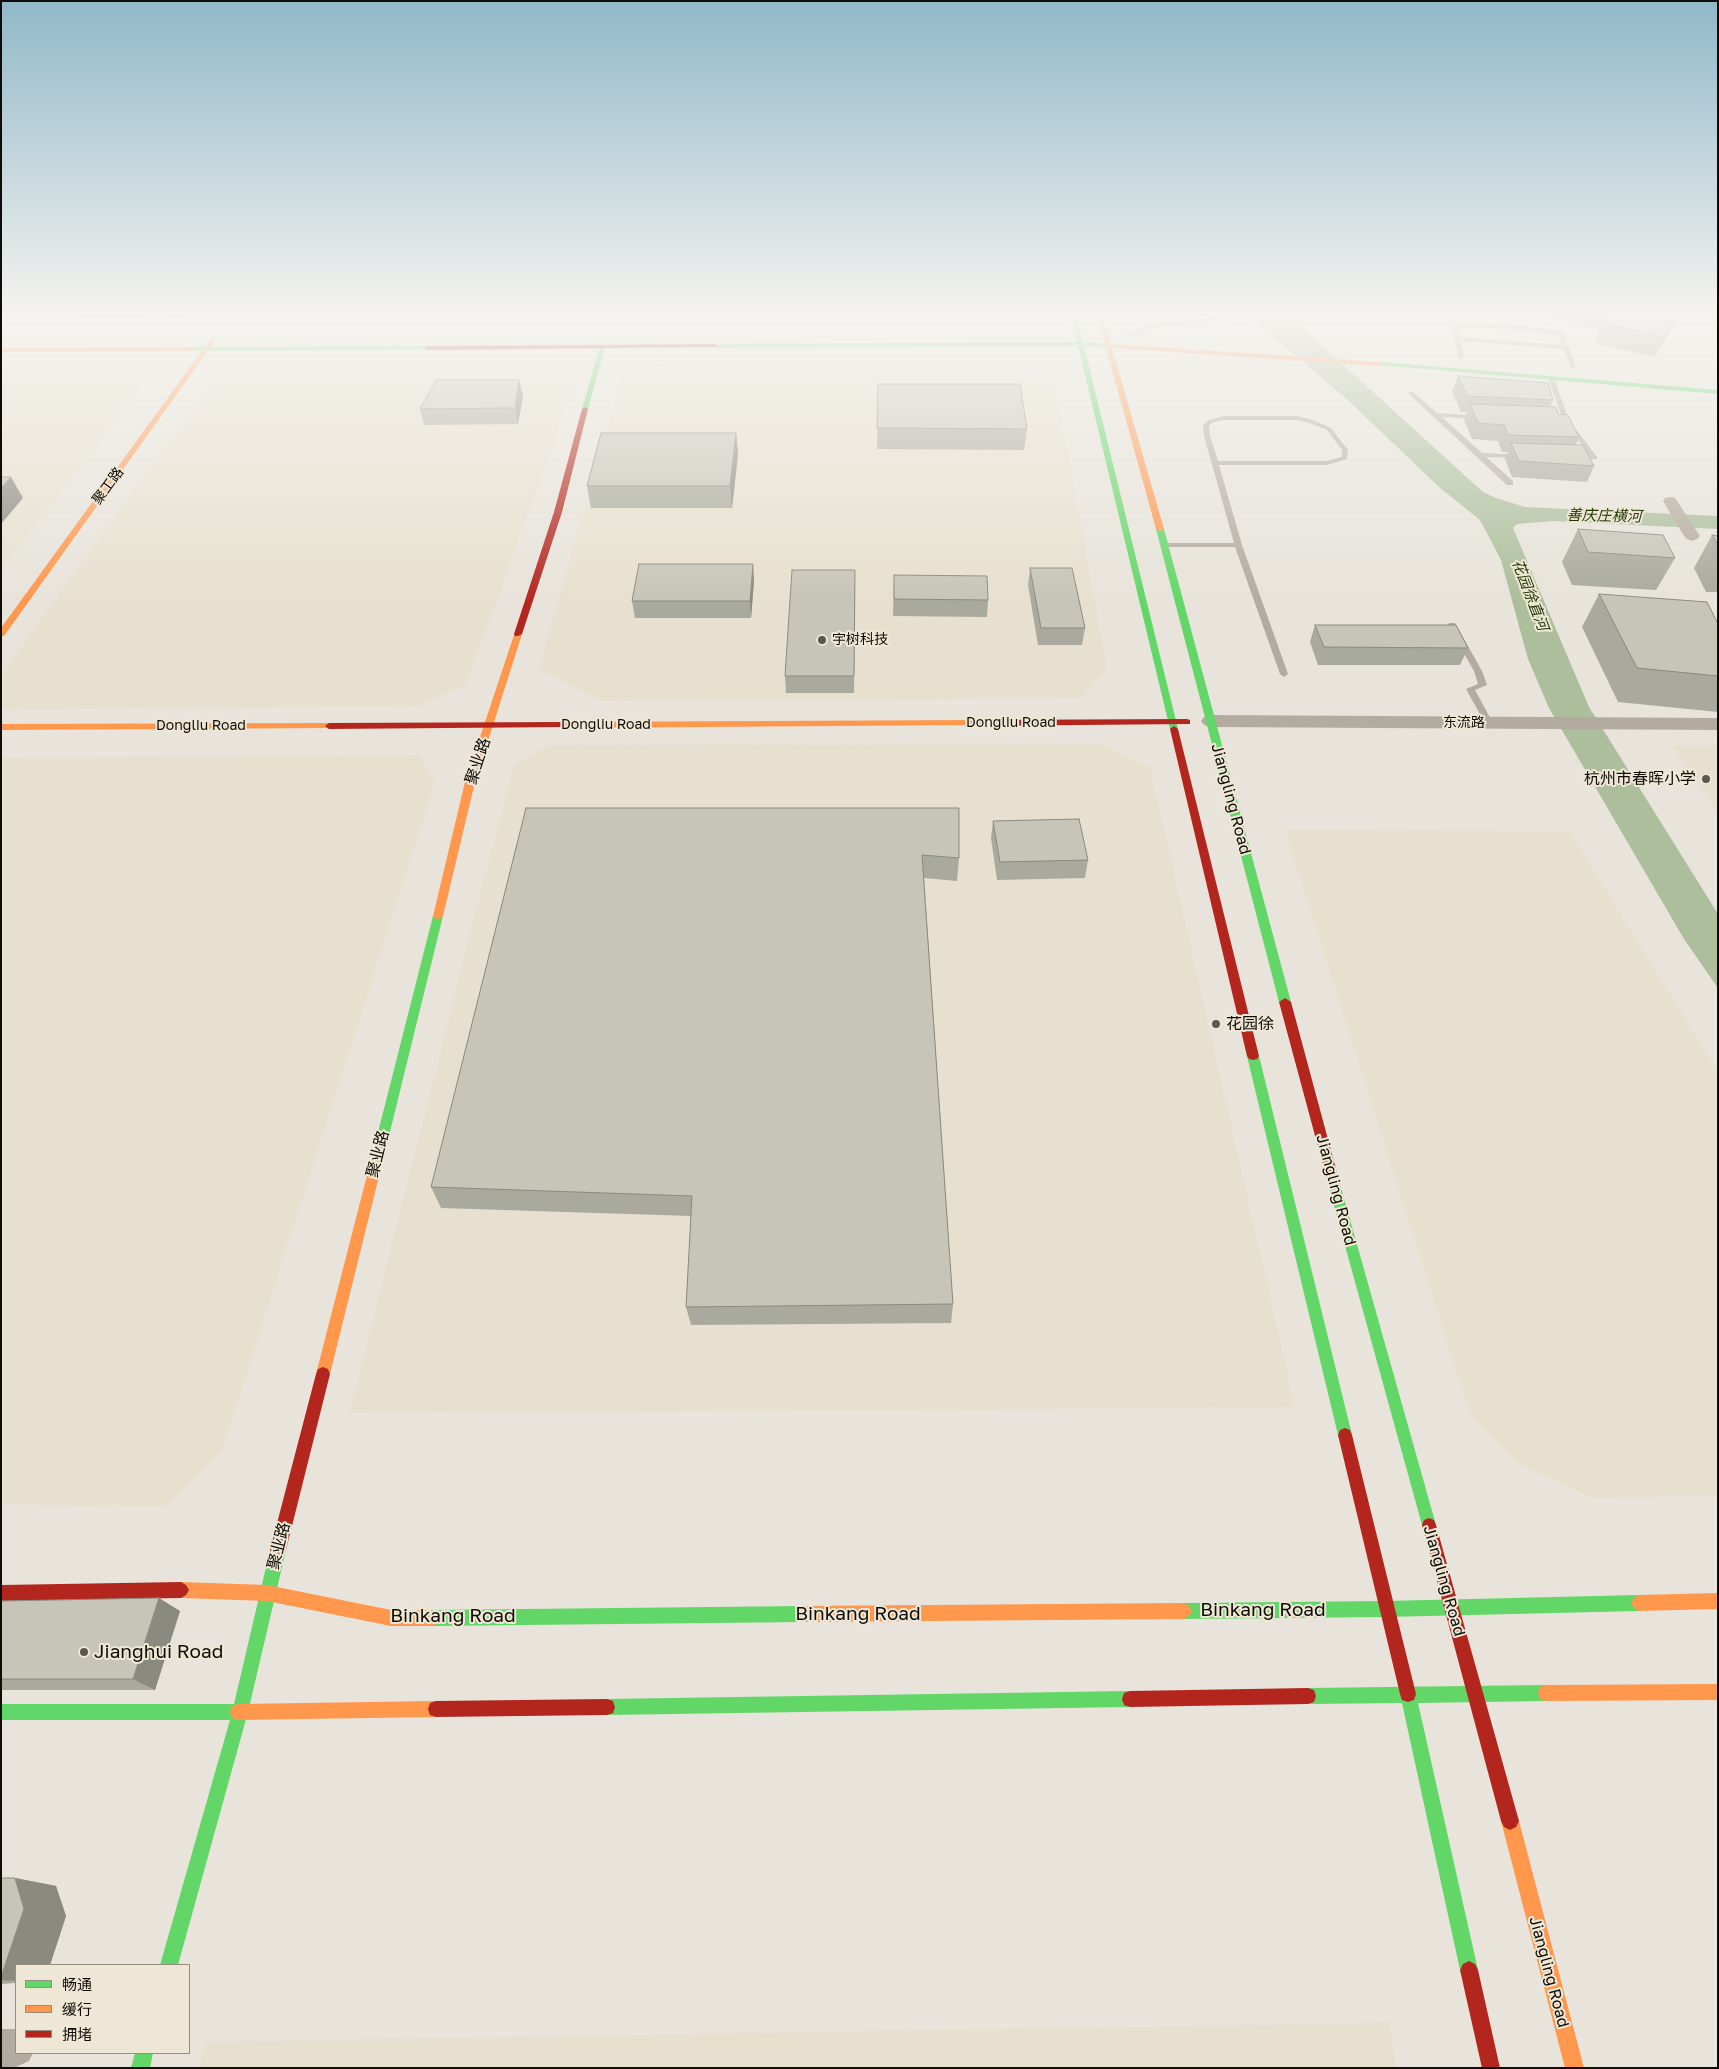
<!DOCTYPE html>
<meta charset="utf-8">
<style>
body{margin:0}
#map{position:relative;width:1719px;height:2069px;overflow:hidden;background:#e8e4db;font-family:"Golos Text","Noto Sans SC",sans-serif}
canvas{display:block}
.frame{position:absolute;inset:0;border:2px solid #0f0c07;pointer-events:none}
.legend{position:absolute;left:15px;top:1964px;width:175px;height:90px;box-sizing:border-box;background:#eee7d5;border:1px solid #958f83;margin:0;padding:6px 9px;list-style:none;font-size:15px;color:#0f0c07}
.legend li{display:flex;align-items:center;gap:10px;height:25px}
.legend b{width:25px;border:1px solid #958f83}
</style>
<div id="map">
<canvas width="1719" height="2069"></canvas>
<div class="frame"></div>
<ul class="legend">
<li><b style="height:6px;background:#63d668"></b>畅通</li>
<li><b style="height:6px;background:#ff974d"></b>缓行</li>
<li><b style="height:6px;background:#b3261e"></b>拥堵</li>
</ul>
</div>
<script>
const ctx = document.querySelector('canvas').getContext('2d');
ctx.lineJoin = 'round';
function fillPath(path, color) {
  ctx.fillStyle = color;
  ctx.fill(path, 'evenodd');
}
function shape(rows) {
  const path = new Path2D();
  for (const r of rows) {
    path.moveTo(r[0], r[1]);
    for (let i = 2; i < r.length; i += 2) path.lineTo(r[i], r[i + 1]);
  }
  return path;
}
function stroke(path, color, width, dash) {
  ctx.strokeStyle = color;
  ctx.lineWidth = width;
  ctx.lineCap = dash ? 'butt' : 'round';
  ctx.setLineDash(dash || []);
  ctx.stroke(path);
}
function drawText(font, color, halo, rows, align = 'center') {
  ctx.font = font + ' "Golos Text","Noto Sans SC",sans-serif';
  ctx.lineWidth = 4;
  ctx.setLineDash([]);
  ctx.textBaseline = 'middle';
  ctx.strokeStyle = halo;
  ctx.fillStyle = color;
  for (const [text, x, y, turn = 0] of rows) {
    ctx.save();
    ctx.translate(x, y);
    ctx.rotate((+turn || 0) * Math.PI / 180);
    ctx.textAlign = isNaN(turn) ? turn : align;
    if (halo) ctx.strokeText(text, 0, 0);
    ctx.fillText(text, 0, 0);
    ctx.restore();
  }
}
fillPath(shape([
 [131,366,149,378,1,568,1,369],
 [545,367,577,379,466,684,421,705,5,710,1,702,1,675,213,380,242,371],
 [987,367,1055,383,1107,670,1081,698,601,701,539,669,624,368],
 [1099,744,1150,767,1295,1407,349,1413,513,766,548,745],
 [1672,746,1718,746,1718,813],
 [420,755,435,782,223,1448,165,1506,1,1504,1,758],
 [1285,830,1570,832,1718,1072,1718,1496,1590,1497,1518,1464,1470,1414],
 [1389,2023,1397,2068,199,2068,206,2042]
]), '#e7e0ce');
fillPath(shape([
 [1245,312,1282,312,1293,319,1483,492,1496,498,1525,507,1718,516,1718,529,1552,521,1517,524,1513,528,1589,707,1718,914,1718,988,1684,939,1549,708,1528,659,1501,560,1480,520,1439,487,1350,402]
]), '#acbe9b');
stroke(shape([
 [1261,315,1278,314]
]), '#aca59d', 2, [3, 1]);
fillPath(shape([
 [1288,312,1298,312,1291,315,1288,312],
 [1246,315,1249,317,1248,318,1153,328,1130,336,1125,335,1152,324,1246,315],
 [1474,323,1543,328,1563,333,1576,367,1571,368,1563,349,1461,341,1464,358,1459,359,1452,326,1455,324,1474,323],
 [1474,327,1543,332,1558,335,1562,345,1460,337,1458,328,1474,327],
 [1551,376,1554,378,1569,420,1597,457,1597,459,1575,460,1572,458,1575,456,1590,456,1563,420,1548,378,1551,376],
 [1409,392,1413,392,1437,413,1481,416,1482,417,1479,419,1442,417,1482,453,1524,455,1524,457,1522,458,1486,457,1513,481,1513,485,1507,485,1409,394,1409,392],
 [1224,416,1298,416,1313,420,1331,428,1348,450,1347,459,1327,465,1219,465,1242,545,1288,674,1284,677,1280,674,1235,547,1165,547,1161,545,1165,543,1234,543,1204,436,1203,425,1209,420,1224,416],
 [1224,420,1298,420,1309,423,1327,430,1342,450,1342,457,1327,461,1218,461,1210,436,1209,426,1213,422,1224,420],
 [1449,623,1455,623,1482,671,1487,685,1475,690,1493,723,1492,725,1486,725,1466,689,1478,684,1474,671,1448,625,1449,623]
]), '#b3aba0');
fillPath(shape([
 [1670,497,1675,498,1677,501,1700,536,1697,539,1692,541,1687,539,1684,536,1663,501,1665,498,1670,497],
 [1210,715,1718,718,1718,730,1210,727,1204,725,1201,721,1204,717,1210,715],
 [1,2029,16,2029,16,2053,33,2053,29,2061,16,2067,1,2067,1,2029]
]), '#b3aba0');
fillPath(shape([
 [1070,312,1076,312,1083,342,1112,344,1115,346,1112,348,1084,346,1178,729,1174,732,1170,729,1078,346,715,348,712,346,715,344,1077,342,1070,312],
 [427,346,429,347,429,349,191,351,188,349,191,347,427,346],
 [600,346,605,347,588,409,585,411,582,409,600,346],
 [1380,362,1718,390,1718,394,1378,365,1377,364,1380,362],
 [1157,527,1164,529,1291,1002,1285,1006,1279,1002,1156,529,1157,527],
 [438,912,443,916,386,1148,384,1152,380,1153,376,1152,374,1148,433,916,438,912],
 [1253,1052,1257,1053,1259,1056,1352,1435,1350,1440,1345,1442,1340,1440,1338,1435,1247,1056,1249,1053,1253,1052],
 [1334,1179,1338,1180,1340,1184,1436,1525,1434,1530,1429,1532,1424,1530,1422,1525,1328,1184,1330,1180,1334,1179],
 [278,1542,283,1545,286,1550,248,1712,178,1965,160,1965,230,1720,1,1720,1,1704,234,1704,270,1550,273,1545,278,1542],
 [1639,1595,1644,1598,1647,1603,1644,1608,1639,1611,1386,1617,1184,1619,1179,1616,1176,1611,1179,1606,1184,1603,1386,1601,1639,1595],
 [803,1606,808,1609,811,1614,808,1619,803,1622,431,1626,425,1624,423,1618,425,1612,431,1610,803,1606],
 [1546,1685,1552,1687,1554,1693,1552,1699,1546,1701,1418,1703,1478,1970,1475,1976,1469,1979,1463,1976,1460,1970,1402,1703,1308,1704,1302,1702,1300,1696,1302,1690,1308,1688,1546,1685],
 [1130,1691,1136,1693,1138,1699,1136,1705,1130,1707,607,1715,601,1713,599,1707,601,1701,607,1699,1130,1691],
 [135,2053,153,2053,150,2068,131,2068,135,2053]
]), '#63d668');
fillPath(shape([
 [1096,312,1102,312,1111,344,1380,362,1383,364,1380,366,1112,348,1164,529,1160,531,1156,529,1096,312],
 [212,337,217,338,4,636,1,636,1,628,212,337],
 [1,348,191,347,194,349,191,351,1,352,1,348],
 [515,632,518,632,522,634,475,782,443,916,438,920,433,916,465,782,515,632],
 [972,720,975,721,975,725,563,728,559,725,563,722,972,720],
 [329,723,333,726,332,728,1,730,1,724,329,723],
 [380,1143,384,1144,386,1148,330,1374,328,1379,323,1381,318,1379,316,1374,374,1148,376,1144,380,1143],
 [181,1582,267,1585,391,1610,431,1610,437,1612,439,1618,437,1624,431,1626,391,1626,267,1601,181,1598,176,1595,173,1590,176,1585,181,1582],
 [1718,1593,1718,1609,1639,1611,1634,1608,1631,1603,1634,1598,1639,1595,1718,1593],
 [1184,1603,1189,1606,1192,1611,1189,1616,1184,1619,803,1622,798,1619,795,1614,798,1609,803,1606,1184,1603],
 [1718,1684,1718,1700,1546,1701,1540,1699,1538,1693,1540,1687,1546,1685,1718,1684],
 [436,1701,442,1703,444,1709,442,1715,436,1717,238,1720,232,1718,230,1712,232,1706,238,1704,436,1701],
 [1510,1812,1516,1815,1519,1821,1584,2068,1565,2068,1501,1821,1504,1815,1510,1812]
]), '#ff974d');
fillPath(shape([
 [715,344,718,346,717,347,427,350,424,348,427,346,715,344],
 [585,407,588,409,562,512,522,634,518,636,515,636,514,634,554,512,582,409,585,407],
 [1187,719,1190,720,1190,724,972,726,968,723,972,720,1187,719],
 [563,722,567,725,566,727,329,729,325,726,329,723,563,722],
 [1174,726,1178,729,1259,1056,1257,1059,1253,1060,1249,1059,1247,1056,1170,729,1174,726],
 [1285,998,1291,1002,1340,1184,1338,1188,1334,1189,1330,1188,1328,1184,1279,1002,1285,998],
 [323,1367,328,1369,330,1374,286,1550,283,1555,278,1558,273,1555,270,1550,316,1374,318,1369,323,1367],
 [1345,1428,1350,1430,1352,1435,1416,1694,1414,1700,1408,1702,1402,1700,1400,1694,1338,1435,1340,1430,1345,1428],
 [1429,1518,1434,1520,1436,1525,1519,1821,1516,1827,1510,1830,1504,1827,1501,1821,1422,1525,1424,1520,1429,1518],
 [181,1582,186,1585,189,1590,186,1595,181,1598,1,1601,1,1585,181,1582],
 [1308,1688,1314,1690,1316,1696,1314,1702,1308,1704,1130,1707,1124,1705,1122,1699,1124,1693,1130,1691,1308,1688],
 [607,1699,613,1701,615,1707,613,1713,607,1715,436,1717,430,1715,428,1709,430,1703,436,1701,607,1699],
 [1469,1961,1475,1964,1478,1970,1500,2068,1482,2068,1460,1970,1463,1964,1469,1961]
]), '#b3261e');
fillPath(shape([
 [1,312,11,312,6,318,1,318],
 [74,312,352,312,351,315,76,317],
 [1551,312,1680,312,1677,320,1654,357,1594,343,1600,330,1548,318],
 [1458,376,1553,400,1550,407,1579,437,1576,445,1594,466,1587,482,1512,477,1505,459,1508,452,1502,452,1498,441,1472,439,1464,420,1467,412,1461,412,1452,391],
 [519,380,523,396,518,424,424,425,420,409],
 [878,384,1027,429,1024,450,877,449],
 [736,433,738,454,732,508,591,508,587,486],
 [1578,529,1675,558,1656,590,1572,585,1562,562],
 [1712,535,1718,536,1718,592,1706,592,1694,568],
 [753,564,754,581,751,618,635,618,632,601],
 [1030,568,1085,628,1082,645,1038,645,1028,585],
 [855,570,854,693,786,693,785,676],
 [894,575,988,600,987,617,893,616],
 [1599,594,1718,624,1718,712,1618,702,1582,627],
 [1315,625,1468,648,1460,665,1318,665,1310,642],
 [526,808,959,858,957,881,924,878,953,1304,951,1323,691,1325,686,1307,691,1216,441,1208,431,1187],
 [993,821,1088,860,1085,878,997,880,991,838],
 [1,1601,180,1611,155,1690,1,1690],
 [1,1878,15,1878,56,1886,66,1916,50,1965,16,1965,16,1983,1,1984]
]), '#aaa99d');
fillPath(shape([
 [4,312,11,312,6,318],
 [1678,312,1680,312,1677,320,1654,357,1663,337],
 [519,380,523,396,518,424,515,408],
 [736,433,738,454,732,508,730,486],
 [11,477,23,498,1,524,1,488],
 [753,564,754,581,751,618,750,601],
 [159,1598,180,1611,155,1690,133,1679],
 [15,1878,56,1886,66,1916,50,1965,16,1965,16,1981,1,1980]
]), '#8b8a80');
const building = shape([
 [1612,312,1678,312,1663,337,1603,323,1612,312],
 [1458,376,1548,383,1553,400,1467,396,1458,376],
 [436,380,519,380,515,408,420,409,436,380],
 [878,384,1020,384,1027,429,877,428,878,384],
 [1470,404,1556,407,1558,414,1568,415,1579,437,1508,435,1504,425,1478,423,1470,404],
 [601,433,736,433,730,486,587,486,601,433],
 [1511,443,1583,445,1594,466,1519,461,1511,443],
 [1,477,11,477,1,488,1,477],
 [1578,529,1663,535,1675,558,1588,552,1578,529],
 [1712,535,1718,536,1718,545,1712,535],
 [639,564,753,564,750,601,632,601,639,564],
 [1030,568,1072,568,1085,628,1041,628,1030,568],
 [792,570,855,570,854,676,785,676,792,570],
 [894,575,987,576,988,600,894,599,894,575],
 [1599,594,1707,602,1718,624,1718,676,1637,668,1599,594],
 [1315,625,1456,625,1468,648,1324,647,1315,625],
 [526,808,959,808,959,858,922,855,953,1304,686,1307,692,1196,431,1187,526,808],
 [1079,819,1088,860,1000,862,993,821,1079,819],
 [159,1598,133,1679,1,1679,1,1601,159,1598],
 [1,1878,15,1878,24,1909,1,1977,1,1878]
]);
fillPath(building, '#c6c5b7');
stroke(building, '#8b8a80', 1);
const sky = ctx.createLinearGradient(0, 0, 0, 602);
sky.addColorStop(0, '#90b8c9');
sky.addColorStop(0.52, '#f5f3ef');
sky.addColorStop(1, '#f5f3ef00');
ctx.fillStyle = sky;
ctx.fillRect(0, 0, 1719, 602);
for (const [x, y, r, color] of [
 [822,640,5,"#5b5851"],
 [1706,779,5,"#5b5851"],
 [1216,1024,5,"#5b5851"],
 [84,1652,5,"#5b5851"]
]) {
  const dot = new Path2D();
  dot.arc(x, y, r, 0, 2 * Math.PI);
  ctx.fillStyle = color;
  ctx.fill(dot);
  stroke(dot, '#eee7d5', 2);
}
drawText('14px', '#0f0c07', '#eee7d5', [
 ["聚工路",108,486,-54],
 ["Dongliu Road",1011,723],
 ["东流路",1464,723],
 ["Dongliu Road",606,725],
 ["Dongliu Road",201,726]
]);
drawText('14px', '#0f0c07', '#eee7d5', [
 ["宇树科技",832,640]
], 'left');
drawText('italic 15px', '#1f3804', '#eee7d5', [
 ["善庆庄横河",1604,516,1],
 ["花园徐直河",1530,595,69]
]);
drawText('16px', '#0f0c07', '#eee7d5', [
 ["聚业路",478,761,-72],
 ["Jiangling Road",1231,799,75],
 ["聚业路",378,1154,-76],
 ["Jiangling Road",1336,1190,75],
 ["聚业路",279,1546,-76],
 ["Jiangling Road",1444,1581,74],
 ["Jiangling Road",1549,1972,75]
]);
drawText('16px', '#0f0c07', '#eee7d5', [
 ["杭州市春晖小学",1696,779],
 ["花园徐",1226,1024,"left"]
], 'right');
drawText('19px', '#0f0c07', '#eee7d5', [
 ["Binkang Road",1263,1610],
 ["Binkang Road",858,1614],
 ["Binkang Road",453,1616]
]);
drawText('19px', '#0f0c07', '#eee7d5', [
 ["Jianghui Road",94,1652]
], 'left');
</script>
